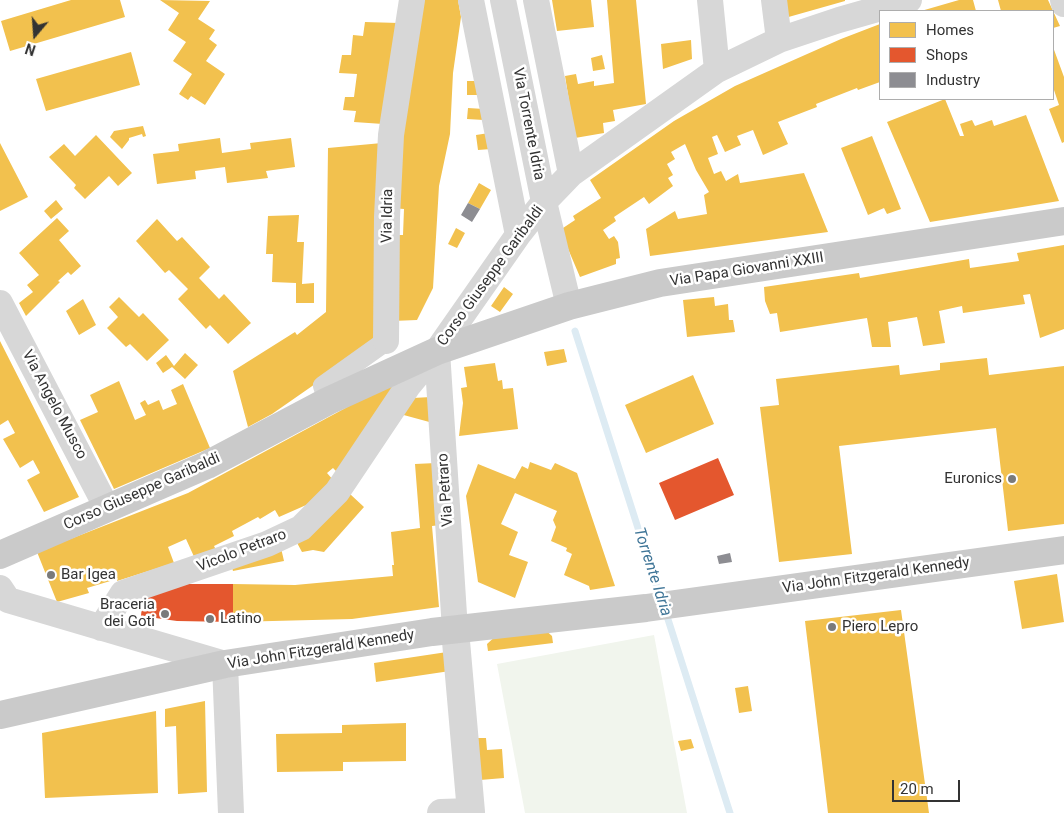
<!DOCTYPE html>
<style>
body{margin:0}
#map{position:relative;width:1064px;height:813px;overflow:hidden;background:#fff;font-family:Roboto,sans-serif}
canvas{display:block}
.legend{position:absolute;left:879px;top:10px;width:175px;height:90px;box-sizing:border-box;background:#fff;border:1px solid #adadad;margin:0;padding:6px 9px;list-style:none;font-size:15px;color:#333}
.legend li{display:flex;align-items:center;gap:10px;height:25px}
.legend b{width:25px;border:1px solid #adadad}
.north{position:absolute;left:10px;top:10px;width:50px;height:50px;-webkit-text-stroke:4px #fff;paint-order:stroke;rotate:198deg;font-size:14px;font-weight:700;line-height:20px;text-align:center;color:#333}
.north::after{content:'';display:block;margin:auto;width:18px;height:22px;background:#333;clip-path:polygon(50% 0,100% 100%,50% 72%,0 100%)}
.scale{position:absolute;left:892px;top:780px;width:68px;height:22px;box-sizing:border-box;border:2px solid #333;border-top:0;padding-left:6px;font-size:15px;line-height:18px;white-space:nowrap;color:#333;-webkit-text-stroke:4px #fff;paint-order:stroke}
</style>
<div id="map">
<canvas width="1064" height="813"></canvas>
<ul class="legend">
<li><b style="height:14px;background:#f2c14e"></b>Homes</li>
<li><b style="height:14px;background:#e4572e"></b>Shops</li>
<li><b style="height:14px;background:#8d8d92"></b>Industry</li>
</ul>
<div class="north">N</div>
<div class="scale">20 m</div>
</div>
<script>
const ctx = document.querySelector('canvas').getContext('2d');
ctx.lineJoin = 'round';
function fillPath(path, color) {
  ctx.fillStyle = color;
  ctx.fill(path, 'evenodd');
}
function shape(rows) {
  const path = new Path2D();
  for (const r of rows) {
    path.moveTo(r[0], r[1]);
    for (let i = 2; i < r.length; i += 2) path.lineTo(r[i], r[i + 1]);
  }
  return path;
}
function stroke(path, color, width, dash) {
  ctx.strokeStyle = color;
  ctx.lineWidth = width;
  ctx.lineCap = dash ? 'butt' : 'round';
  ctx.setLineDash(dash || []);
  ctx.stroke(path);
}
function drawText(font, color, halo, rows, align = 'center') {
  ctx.font = font + ' Roboto,sans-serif';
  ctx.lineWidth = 5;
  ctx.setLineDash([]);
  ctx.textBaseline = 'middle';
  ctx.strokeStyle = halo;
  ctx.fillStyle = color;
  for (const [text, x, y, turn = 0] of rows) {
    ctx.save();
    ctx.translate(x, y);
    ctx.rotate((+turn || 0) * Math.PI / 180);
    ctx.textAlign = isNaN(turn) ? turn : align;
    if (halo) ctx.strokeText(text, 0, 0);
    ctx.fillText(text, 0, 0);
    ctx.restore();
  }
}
fillPath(shape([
 [654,635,687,813,525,813,497,664]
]), '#f1f5ed');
fillPath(shape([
 [71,0,120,0,125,17,10,51,1,21],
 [160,0,210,1,198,19,215,30,209,39,217,45,206,61,225,74,205,105,191,96,188,100,179,94,192,74,173,61,186,42,168,30,179,13],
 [421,0,458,0,461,17,453,73,450,134,439,186,433,288,417,320,392,321,392,235,403,235,404,209,391,208],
 [552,0,591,0,594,27,557,31],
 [607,0,636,0,646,104,613,110,615,121,603,123,604,133,575,138,565,76,576,74,578,84,594,81,594,86,614,83],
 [782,0,845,0,845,1,785,18],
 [959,0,973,0,976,11,921,11],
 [998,0,1048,0,1060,26,1053,28,1053,11,1001,11],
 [365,22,399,23,383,124,354,122,356,111,343,110,345,97,354,97,357,74,339,73,342,55,351,55,353,35,363,36],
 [880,24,880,82,858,90,857,88,816,104,817,107,778,122,788,144,763,155,753,130,737,136,741,145,725,152,717,135,712,137,718,154,708,158,714,174,721,171,726,181,738,174,740,183,804,173,828,232,650,256,646,229,675,211,678,219,707,214,704,195,709,192,696,170,685,144,671,152,675,159,667,164,673,175,668,178,673,186,649,204,644,197,614,217,616,221,603,230,609,239,614,236,618,242,620,258,616,259,616,264,580,277,560,230,575,220,573,216,601,198,590,180,674,121,735,86,841,39],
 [691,40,692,59,663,69,661,44],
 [1053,47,1064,77,1064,142,1062,143,1049,109,1059,105,1053,87],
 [131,52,140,85,46,111,36,79],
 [602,55,605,69,593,71,591,58],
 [467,81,477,81,480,95,467,95],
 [945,99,960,136,964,136,960,124,972,120,975,126,992,120,994,126,1026,115,1059,201,930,222,887,122],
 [468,108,484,109,484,120,467,119],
 [143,126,146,136,143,137,142,134,129,138,129,140,122,149,110,137,114,131],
 [489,133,491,149,478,150,476,135],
 [96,135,132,173,118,186,109,176,85,199,74,188,76,185,49,157,64,144,75,156],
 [872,136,901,209,887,214,884,208,868,215,841,148],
 [220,138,222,153,251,149,250,143,291,138,295,167,266,171,268,178,227,183,225,167,195,171,196,179,157,184,153,154,179,151,178,144],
 [0,143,28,197,0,211],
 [382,143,380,331,364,350,272,414,248,427,233,371,295,332,297,335,326,312,328,148],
 [479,183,491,190,480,209,468,203],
 [56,200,63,209,51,219,44,211],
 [299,215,297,242,304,242,302,284,314,283,314,303,296,303,296,283,272,282,273,254,266,254,268,216],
 [57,218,69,231,59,240,81,266,71,275,68,272,58,281,60,282,26,316,19,303,33,292,27,285,39,275,19,253],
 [157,219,177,241,182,237,210,267,199,278,219,299,224,294,251,323,228,344,210,325,206,329,178,299,188,289,169,270,165,273,136,241],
 [456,228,465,233,457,248,448,244],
 [1064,245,1064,329,1040,338,1030,294,1023,295,1025,304,963,313,962,306,939,311,945,343,923,346,917,317,888,322,891,347,872,347,867,318,780,332,777,313,770,314,765,301,764,287,859,273,860,278,969,259,970,268,1019,261,1017,253],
 [504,287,513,294,500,312,491,306],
 [119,297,139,317,143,313,169,340,147,361,130,344,126,347,107,328,118,317,109,307],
 [714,297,715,306,728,304,729,320,733,320,735,332,687,337,683,300],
 [83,299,96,325,79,335,66,311],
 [0,341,79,497,44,512,27,480,40,473,33,460,20,468,3,439,15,433,8,420,0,425],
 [564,349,567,362,547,366,544,352],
 [185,353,198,365,185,379,172,367,163,373,156,363,166,355,174,366],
 [987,358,989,375,1064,366,1064,524,1008,531,996,428,839,446,852,554,779,562,760,407,779,405,776,379,899,365,900,375,940,370,940,363],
 [495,363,498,381,502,380,503,389,513,388,518,429,459,436,463,403,461,388,467,387,464,367],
 [693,375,714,424,646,453,625,405],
 [119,381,135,420,146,415,140,403,145,400,148,405,159,400,163,410,177,404,171,390,183,384,210,448,114,489,80,420,98,412,90,395],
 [390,384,397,395,339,474,333,468,327,473,334,481,313,502,279,517,275,510,260,519,258,517,232,531,234,536,214,546,216,550,196,561,186,539,168,547,174,563,117,581,117,579,87,588,89,593,57,602,37,552,188,493],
 [431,397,433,423,400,414,413,398],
 [530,462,551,470,555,463,577,473,615,586,590,590,589,586,564,575,572,554,566,551,567,548,551,541,556,527,553,520,557,511,515,493,501,524,518,532,509,555,528,562,515,598,478,582,466,496,478,464,515,479,522,466,528,469],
 [436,463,441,525,432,526,439,607,352,619,233,622,233,584,295,585,393,576,392,565,394,565,391,532,420,528,415,464],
 [350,494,364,507,324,552,313,550,302,552,296,541],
 [281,548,284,561,233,571,231,564],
 [1057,574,1064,622,1022,629,1014,581],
 [901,610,929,813,828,813,805,621],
 [543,628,552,636,553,643,488,651,487,644,498,634],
 [447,652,450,671,376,682,374,663],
 [748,686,752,711,739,713,735,688],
 [205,701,207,792,178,794,176,726,165,727,165,709],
 [156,711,158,793,45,798,42,733],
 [406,723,406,761,343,762,343,771,277,772,276,734,342,733,342,725],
 [478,738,486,738,487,750,502,749,504,778,480,780],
 [691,739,694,748,681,751,678,741]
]), '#f2c14e');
fillPath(shape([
 [718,458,734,495,675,520,659,483],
 [177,584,233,584,233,622,177,621,141,616,143,594]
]), '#e4572e');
fillPath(shape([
 [468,203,480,209,472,222,461,215],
 [730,553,732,562,719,564,717,556]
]), '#8d8d92');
stroke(shape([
 [575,331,661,600],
 [665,610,730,813]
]), '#ddebf3', 7);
stroke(shape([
 [328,401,323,386,386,341]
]), '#d7d7d7', 20);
stroke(shape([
 [471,0,518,235],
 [503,0,544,202,569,306],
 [536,0,571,174],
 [710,0,717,70],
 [774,0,779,40],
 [1063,0,1064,4],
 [0,303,107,508],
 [386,341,387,217,391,135,412,0],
 [437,351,455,630],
 [0,588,8,600,225,664,231,813],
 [101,628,123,593,267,544,301,528,337,492,408,386,437,351,518,235,544,202,571,174,717,70,779,40,839,20,909,0]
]), '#d7d7d7', 26);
stroke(shape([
 [455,630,471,812],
 [441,813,471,812]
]), '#d7d7d7', 28);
stroke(shape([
 [0,555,207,465,328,401,437,351,569,306,660,283,1064,221],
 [0,715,225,664,432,632,646,608,1064,550]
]), '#cacaca', 28);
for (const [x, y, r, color] of [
 [1012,479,5,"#7a7a7a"],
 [51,575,5,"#7a7a7a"],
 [165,614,5,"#7a7a7a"],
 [210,619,5,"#7a7a7a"],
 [832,627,5,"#7a7a7a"]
]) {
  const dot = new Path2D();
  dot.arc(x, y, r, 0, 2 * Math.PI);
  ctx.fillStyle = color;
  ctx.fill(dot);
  stroke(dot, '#fff', 2);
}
drawText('15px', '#333', '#fff', [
 ["Via Torrente Idria",528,124,79],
 ["Via Idria",388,216,-89],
 ["Via Papa Giovanni XXIII",747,270,-9],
 ["Corso Giuseppe Garibaldi",491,276,-54],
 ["Via Angelo Musco",54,405,62],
 ["Via Petraro",446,490,-94],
 ["Corso Giuseppe Garibaldi",142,492,-24],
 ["Vicolo Petraro",242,551,-21],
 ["Via John Fitzgerald Kennedy",876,576,-8],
 ["Via John Fitzgerald Kennedy",321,650,-9]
]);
drawText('15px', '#333', '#fff', [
 ["Euronics",1002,479,"right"],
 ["Bar Igea",61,575],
 ["Braceria",155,605,"right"],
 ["dei Goti",155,622,"right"],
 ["Latino",220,619],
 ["Piero Lepro",842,627]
], 'left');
drawText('italic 16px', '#3f7597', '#fff', [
 ["Torrente Idria",652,572,72]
]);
</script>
